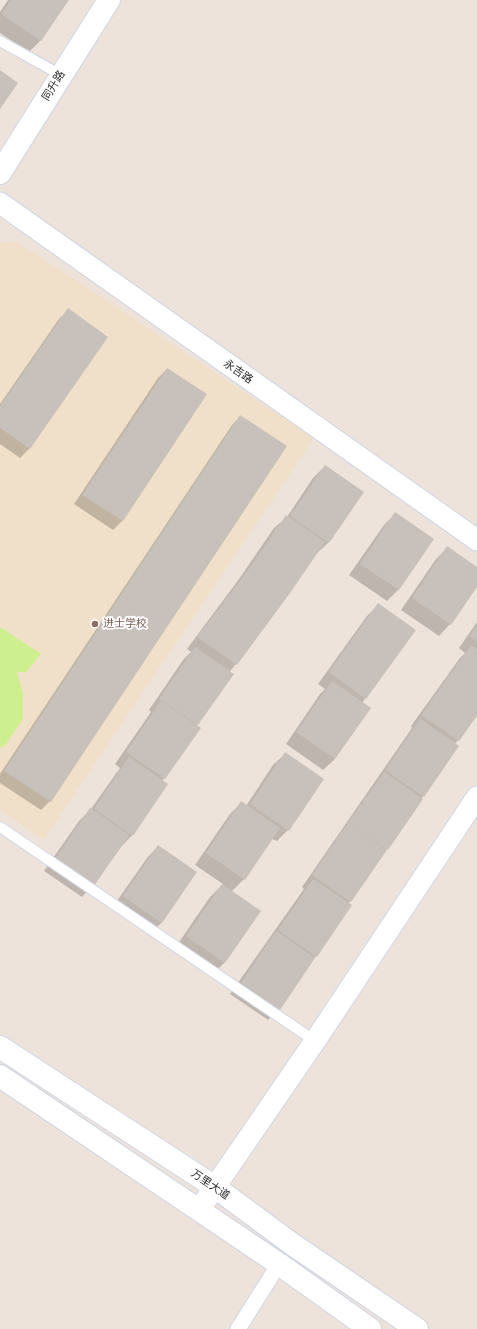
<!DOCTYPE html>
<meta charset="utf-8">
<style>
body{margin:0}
canvas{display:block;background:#ede3da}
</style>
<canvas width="477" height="1329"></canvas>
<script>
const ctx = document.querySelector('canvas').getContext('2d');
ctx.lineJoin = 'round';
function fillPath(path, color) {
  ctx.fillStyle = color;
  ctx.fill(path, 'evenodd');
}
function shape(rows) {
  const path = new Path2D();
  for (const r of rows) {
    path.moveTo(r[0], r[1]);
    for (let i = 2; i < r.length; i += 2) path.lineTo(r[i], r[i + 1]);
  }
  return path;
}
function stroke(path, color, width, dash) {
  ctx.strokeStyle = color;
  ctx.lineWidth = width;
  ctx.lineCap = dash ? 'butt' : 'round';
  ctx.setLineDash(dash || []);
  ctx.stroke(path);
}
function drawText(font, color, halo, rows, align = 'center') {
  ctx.font = font + ' Signika,"Noto Sans SC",sans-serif';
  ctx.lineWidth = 3.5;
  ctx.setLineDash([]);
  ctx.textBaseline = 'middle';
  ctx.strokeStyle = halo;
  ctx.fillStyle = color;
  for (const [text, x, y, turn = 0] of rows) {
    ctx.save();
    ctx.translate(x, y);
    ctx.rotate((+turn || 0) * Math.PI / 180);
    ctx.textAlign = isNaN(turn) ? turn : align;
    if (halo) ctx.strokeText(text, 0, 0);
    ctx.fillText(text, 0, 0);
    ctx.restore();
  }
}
fillPath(shape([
 [18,242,314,438,44,840,0,810,0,243]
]), '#f0e0c9');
fillPath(shape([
 [0,627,41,654,26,672,17,672,23,693,23,719,6,744,0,748]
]), '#ceef8e');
fillPath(shape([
 [8,0,68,0,40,41,29,52,0,33,0,12],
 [68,310,107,337,29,449,20,458,0,444,0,404,59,319],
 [167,369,205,394,122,521,113,530,74,504,158,378],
 [241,416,50,801,41,810,0,783,0,774,232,425],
 [325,466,363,492,328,543,316,554,236,664,229,672,196,726,199,728,162,781,132,835,121,847,93,885,82,897,44,871,79,821,91,809,120,768,115,764,151,712,149,710,183,660,191,652,187,649,239,579,274,528,287,517,313,478],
 [396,513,433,539,398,590,387,601,349,575,384,525],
 [447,548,477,568,477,585,450,624,439,636,401,610,436,559],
 [378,605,414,630,362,703,335,759,323,770,286,744,320,694,325,689,318,684,367,616],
 [477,622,477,714,455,744,458,746,348,904,351,906,279,1009,268,1020,230,994,304,889,302,887,412,728,411,726,460,658,465,653,459,648],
 [285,754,288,830,277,841,272,839,244,879,231,892,225,962,213,974,175,948,210,897,223,884,195,865,230,814,241,803,246,806,273,765],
 [158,846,196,872,161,923,150,934,112,908,147,858]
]), '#0003');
fillPath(shape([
 [11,0,69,0,41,41,1,14],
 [0,70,18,83,0,109],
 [68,308,108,337,30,449,0,428,0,406],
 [167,368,207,394,123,521,82,495],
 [240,415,287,446,51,802,4,771],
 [325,465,364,492,329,543,290,516],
 [395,512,434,539,399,590,360,564],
 [286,515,325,542,290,593,237,665,197,637,251,566],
 [447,546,477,567,477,587,451,625,412,598],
 [378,603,416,630,366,699,329,672],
 [477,626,477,642,469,636],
 [471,645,477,649,477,716,459,741,421,715],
 [195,647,234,674,198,725,159,699],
 [332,681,371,708,335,759,296,732],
 [161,701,201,728,165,779,126,752],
 [420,719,459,746,424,797,385,770],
 [285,752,324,779,289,831,250,804],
 [129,757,168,784,133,836,94,809],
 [384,772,423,799,388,850,348,823],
 [241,801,280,828,245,880,206,853],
 [90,808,129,835,94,886,55,859],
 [348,823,387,850,351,902,312,875],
 [158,845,197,872,162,923,123,896],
 [313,879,352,905,317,957,278,930],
 [222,884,261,911,225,963,186,936],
 [276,931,315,958,280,1010,241,983]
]), '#c8c0ba');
const service = shape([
 [0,41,61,75],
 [0,827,315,1041]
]);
const pedestrian = shape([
 [238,1329,279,1264]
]);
const minor = shape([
 [0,203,477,540],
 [199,1210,315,1041,477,797]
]);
const tertiary = shape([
 [0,173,109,0]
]);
const secondary = shape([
 [0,1047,215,1187,292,1244,417,1329],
 [0,1076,279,1264,370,1329]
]);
stroke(service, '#d0d5e4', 12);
stroke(pedestrian, '#d0d5e4', 17);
stroke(minor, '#d0d5e4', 23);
stroke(tertiary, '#d0d5e4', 24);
stroke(secondary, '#d0d5e4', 24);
stroke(service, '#fff', 10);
stroke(pedestrian, '#fff', 15);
stroke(minor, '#fff', 21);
stroke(tertiary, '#fff', 22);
stroke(secondary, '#fff', 22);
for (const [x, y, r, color] of [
 [95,624,4,"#8d6e63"]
]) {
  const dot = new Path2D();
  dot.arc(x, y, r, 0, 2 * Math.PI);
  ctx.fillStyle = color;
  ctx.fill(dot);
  stroke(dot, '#fff', 1.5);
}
drawText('11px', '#2a2a2a', '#fff', [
 ["同升路",54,86,-58],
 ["永吉路",238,372,35],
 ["万里大道",210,1185,34]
]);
drawText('11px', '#785e54', '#fff', [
 ["进士学校",103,624]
], 'left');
</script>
